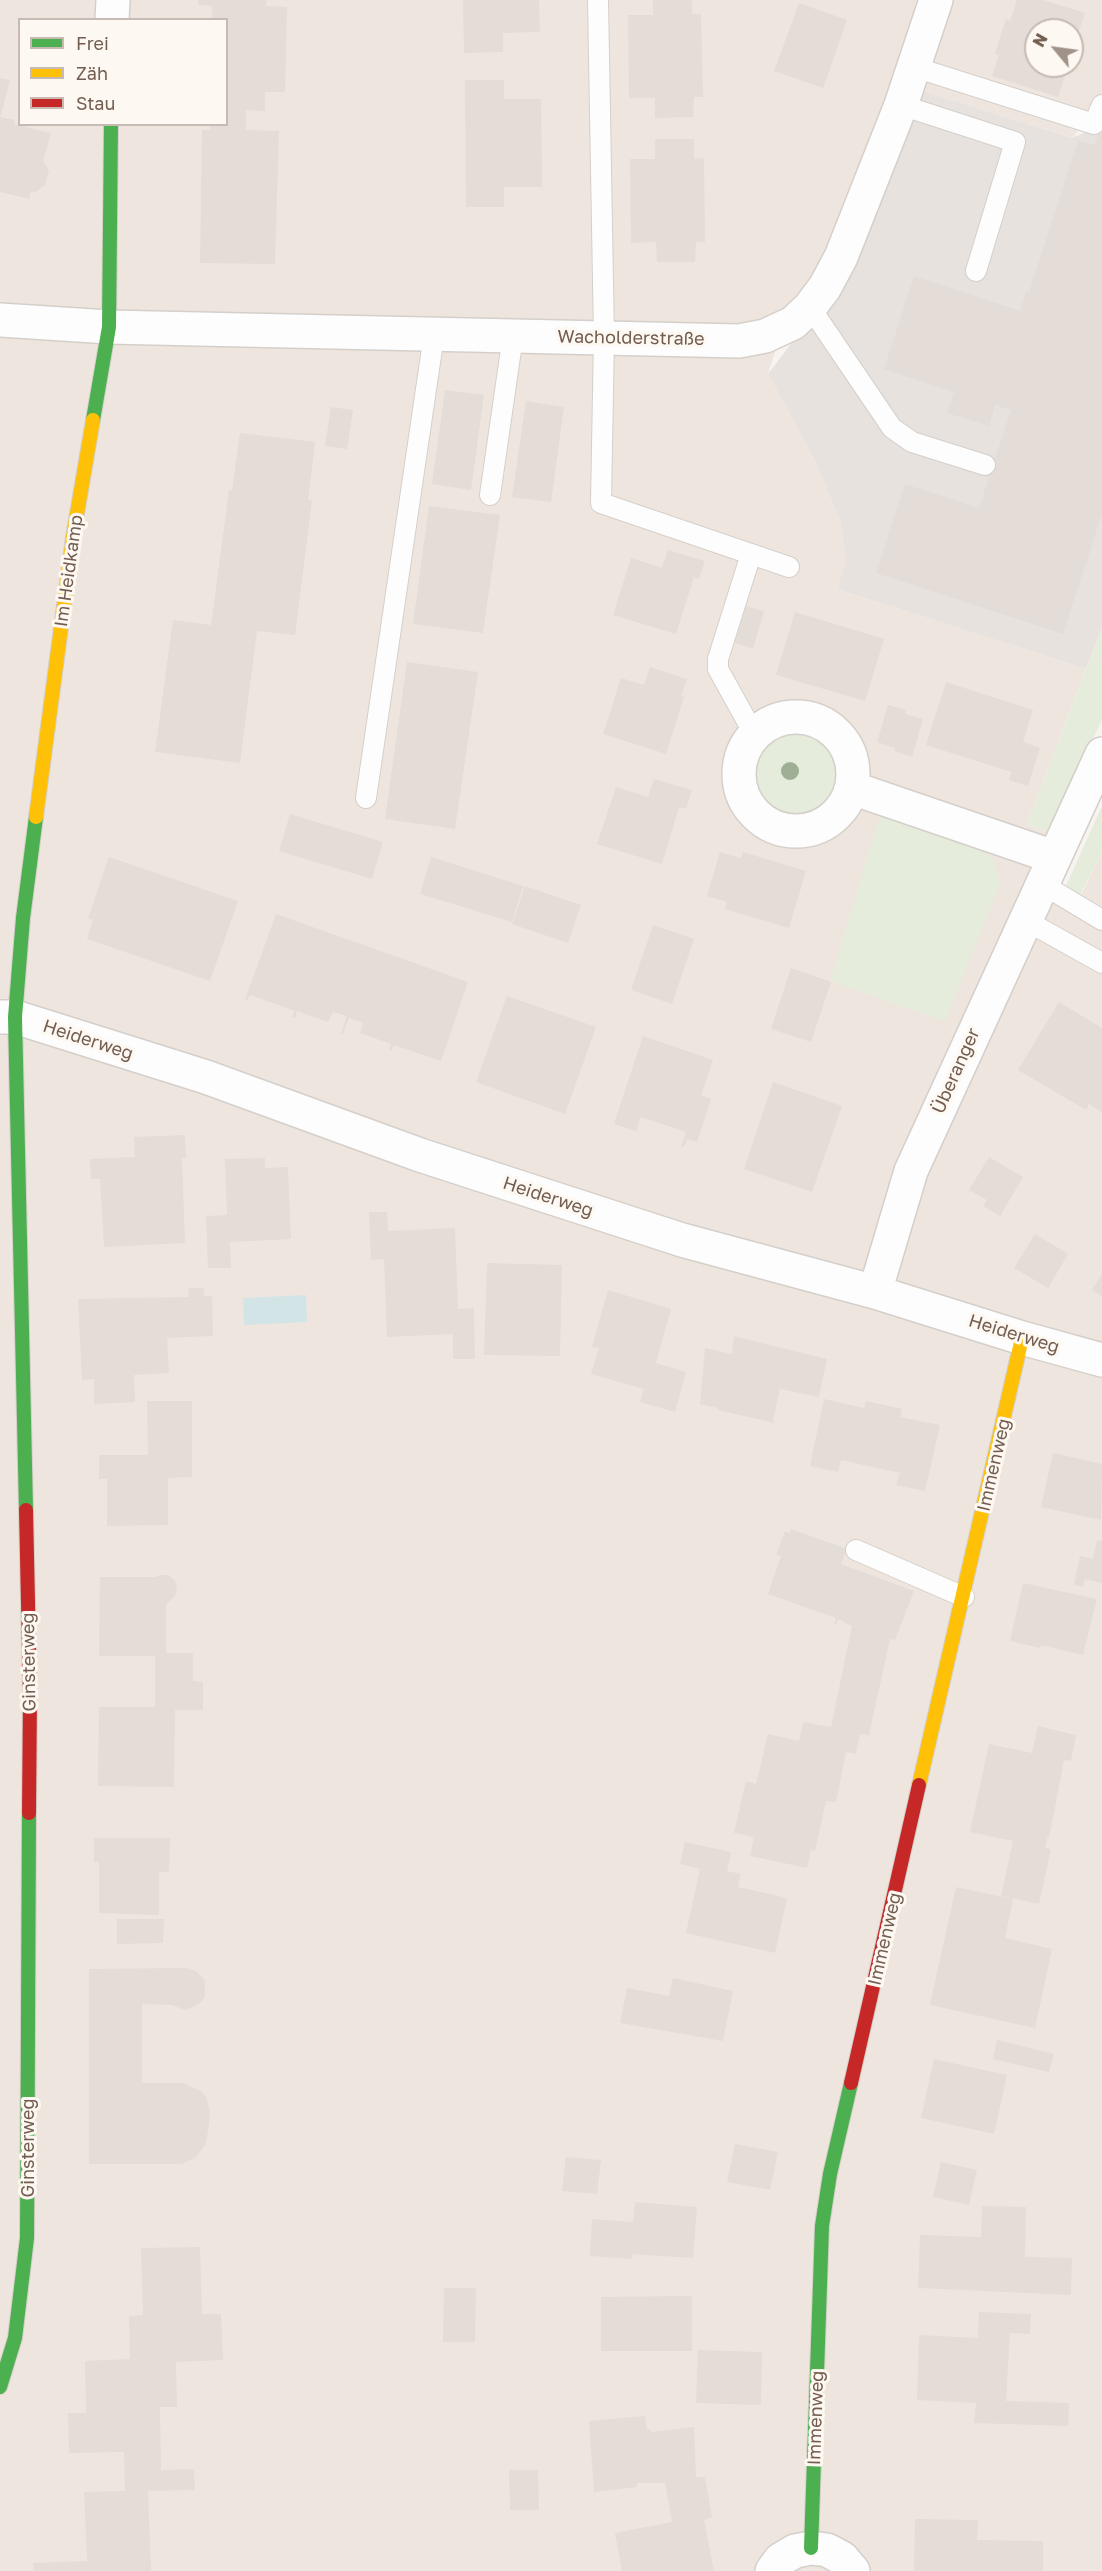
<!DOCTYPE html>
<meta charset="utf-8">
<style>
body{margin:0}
#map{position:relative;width:1102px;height:2571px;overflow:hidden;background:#f6f3f0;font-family:"Golos Text",sans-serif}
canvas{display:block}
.legend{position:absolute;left:18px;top:18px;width:210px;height:108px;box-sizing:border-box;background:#fdf8f2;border:2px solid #c6bab2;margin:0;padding:8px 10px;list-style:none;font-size:18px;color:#735d51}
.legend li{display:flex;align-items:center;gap:12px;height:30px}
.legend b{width:30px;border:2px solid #c6bab2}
.north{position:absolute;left:1024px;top:18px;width:60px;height:60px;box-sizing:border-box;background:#fdf8f2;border:2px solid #c6bab2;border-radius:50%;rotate:299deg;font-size:16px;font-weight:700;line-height:24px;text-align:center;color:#735d51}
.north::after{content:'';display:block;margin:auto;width:21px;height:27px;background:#a19289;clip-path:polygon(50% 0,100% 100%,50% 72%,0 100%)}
</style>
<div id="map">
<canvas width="1102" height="2571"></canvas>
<ul class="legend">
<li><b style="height:8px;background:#4caf50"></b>Frei</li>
<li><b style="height:8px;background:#ffc107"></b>Zäh</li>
<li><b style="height:8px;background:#c62828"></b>Stau</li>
</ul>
<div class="north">N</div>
</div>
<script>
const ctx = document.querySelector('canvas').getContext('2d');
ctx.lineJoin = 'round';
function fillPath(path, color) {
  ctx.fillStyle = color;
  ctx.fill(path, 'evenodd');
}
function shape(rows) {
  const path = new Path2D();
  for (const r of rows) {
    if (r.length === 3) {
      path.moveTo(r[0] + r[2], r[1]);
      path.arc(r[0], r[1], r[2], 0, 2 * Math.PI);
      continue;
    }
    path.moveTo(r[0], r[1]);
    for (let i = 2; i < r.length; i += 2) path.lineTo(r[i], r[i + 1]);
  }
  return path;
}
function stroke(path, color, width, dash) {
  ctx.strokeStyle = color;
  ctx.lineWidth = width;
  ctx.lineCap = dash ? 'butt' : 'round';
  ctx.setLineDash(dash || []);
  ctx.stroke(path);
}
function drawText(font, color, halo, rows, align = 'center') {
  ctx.font = font + ' "Golos Text",sans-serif';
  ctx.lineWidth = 6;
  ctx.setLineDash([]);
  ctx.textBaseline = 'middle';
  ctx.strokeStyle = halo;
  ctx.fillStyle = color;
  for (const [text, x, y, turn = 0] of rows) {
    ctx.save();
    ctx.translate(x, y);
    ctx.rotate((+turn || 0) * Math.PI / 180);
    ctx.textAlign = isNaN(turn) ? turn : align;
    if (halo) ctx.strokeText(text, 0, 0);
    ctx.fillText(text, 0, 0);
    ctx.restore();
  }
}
fillPath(shape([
 [0,0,1102,0,1102,96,1097,109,1072,138,914,88,835,256,786,319,768,374,816,463,840,521,846,560,837,589,1086,669,1027,824,1050,834,1064,890,1080,897,1102,852,1102,2571,0,2571],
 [20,20,226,20,226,124,20,124],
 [1036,30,1072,30,1072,66,1036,66]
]), '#eee6de');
fillPath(shape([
 [914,88,1072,138,1097,127,1102,116,1102,628,1086,669,837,589,846,560,840,521,816,463,768,374,833,289]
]), '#e8e2df');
fillPath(shape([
 [1102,628,1102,719,1050,834,1027,824],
 [795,773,43],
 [883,806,974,846,993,860,1000,884,945,1021,830,981],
 [1102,806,1102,852,1079,897,1064,890]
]), '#e5ecdc');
fillPath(shape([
 [306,1295,307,1322,244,1325,243,1298]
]), '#d2e4e6');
fillPath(shape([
 [198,0,267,0,266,6,287,7,285,92,265,92,265,111,246,110,246,130,279,131,275,264,200,263,202,130,210,130,210,124,226,124,226,20,212,20,212,6,198,5],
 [463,0,539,0,540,32,503,33,503,52,464,53],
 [653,0,692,0,692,14,701,14,703,97,694,97,693,117,655,118,655,98,629,98,628,15,653,15],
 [1017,0,1043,0,1085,13,1072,52,1072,30,1036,30,1036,66,1068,66,1058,97,992,76,999,55,995,54,1006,19,1010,21],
 [799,3,847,20,823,88,774,71],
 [0,78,10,80,1,115,0,115],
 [465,80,504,80,504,99,541,99,542,187,504,187,504,207,466,207],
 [0,117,15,120,14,124,51,133,43,161,49,171,45,185,35,192,31,191,29,199,0,192],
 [1102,127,1102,513,1063,634,876,573,905,484,979,508,1011,410,995,405,989,426,947,413,954,392,884,369,914,276,1020,311,1026,291,1029,292,1078,141,1094,145],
 [655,139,694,139,694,159,704,158,705,242,696,242,695,262,657,262,656,242,631,243,630,159,655,159],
 [445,390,484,395,471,490,432,484],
 [526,401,564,407,551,502,512,497],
 [331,407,353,410,347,449,325,446],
 [240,433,315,442,308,500,312,501,295,635,257,631,240,763,155,752,173,620,211,625,229,490,232,490],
 [429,506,500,515,483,633,413,624],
 [668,550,705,561,699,579,694,577,676,634,613,615,631,558,662,568],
 [746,606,764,611,753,649,735,643],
 [795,612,884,639,865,701,776,675],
 [407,662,478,672,455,829,385,819],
 [650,667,687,679,681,696,684,697,666,754,603,734,621,678,644,685],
 [946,682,1033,710,1023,742,1040,748,1028,786,1009,780,1011,772,926,745],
 [888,705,906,710,905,714,923,719,912,757,894,751,895,748,877,742],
 [654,779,692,790,686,809,679,807,662,864,597,844,616,787,648,797],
 [290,814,383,842,372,879,279,851],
 [720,852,741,858,743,852,806,871,789,928,725,909,727,902,707,896],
 [109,857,238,901,210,981,87,939,93,920,88,918],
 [431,857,523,886,512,922,420,894],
 [525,886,581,905,568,943,512,924],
 [276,914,468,982,441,1061,394,1045,391,1051,389,1051,391,1044,360,1033,363,1023,349,1018,343,1034,341,1033,347,1016,333,1012,328,1022,297,1011,295,1018,292,1017,295,1011,250,995,247,1001,245,1000],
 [653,925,694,939,672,1004,631,990],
 [791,968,831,982,811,1042,771,1029],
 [507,996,596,1027,565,1114,476,1082],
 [1059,1002,1102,1028,1102,1112,1089,1104,1086,1110,1018,1070],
 [643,1036,713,1060,701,1095,711,1099,697,1142,687,1139,684,1147,681,1146,686,1132,641,1117,636,1131,614,1124],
 [773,1082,842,1106,812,1192,744,1169],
 [185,1135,186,1158,182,1158,185,1243,104,1247,100,1179,91,1179,90,1159,135,1157,134,1137],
 [989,1157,1023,1177,1000,1216,983,1206,987,1200,969,1190],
 [265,1158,265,1168,288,1167,291,1239,230,1242,231,1268,208,1268,206,1216,227,1215,225,1159],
 [369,1212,387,1212,388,1231,455,1228,458,1309,474,1308,475,1359,453,1359,453,1334,387,1337,384,1259,371,1260],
 [1035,1234,1068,1254,1048,1288,1014,1268],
 [487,1263,562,1265,560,1356,484,1355],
 [1102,1274,1102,1296,1092,1290],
 [188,1288,204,1288,204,1296,212,1296,213,1336,167,1338,169,1373,134,1375,135,1402,94,1404,94,1379,82,1380,78,1299,189,1297],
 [608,1290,671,1309,656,1363,686,1372,675,1412,640,1402,644,1389,591,1374,599,1348,592,1347],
 [734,1336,827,1359,819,1397,780,1389,773,1420,775,1423,718,1410,718,1408,700,1404,705,1348,732,1354],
 [824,1399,864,1408,866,1401,902,1409,900,1417,940,1425,925,1491,896,1485,900,1473,841,1460,838,1472,810,1466],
 [147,1401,192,1401,192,1477,168,1478,168,1525,107,1526,107,1479,99,1479,99,1455,148,1455],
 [1053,1453,1102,1464,1101,1520,1041,1507],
 [791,1529,847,1549,841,1564,914,1591,895,1640,890,1639,869,1735,860,1734,856,1754,846,1752,836,1802,826,1801,815,1851,811,1850,807,1868,750,1856,754,1837,734,1833,746,1781,756,1784,768,1734,799,1741,803,1722,831,1727,852,1626,838,1619,836,1625,834,1624,836,1618,768,1594,781,1556,776,1555,785,1531,789,1533],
 [1097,1540,1102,1541,1102,1583,1085,1579,1083,1587,1074,1585,1080,1556,1093,1559],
 [161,1575,167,1575,175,1580,177,1589,175,1596,166,1604,166,1653,193,1653,193,1681,203,1682,203,1710,175,1710,174,1787,98,1786,99,1707,155,1707,155,1656,99,1656,100,1577,155,1577],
 [1023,1583,1097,1599,1083,1655,1041,1645,1040,1648,1010,1641],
 [1038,1726,1076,1735,1071,1761,1064,1760,1054,1813,1049,1838,1047,1838,1045,1848,1051,1849,1039,1904,1001,1896,1013,1841,970,1832,989,1744,1032,1753],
 [94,1838,170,1838,169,1872,159,1872,159,1915,99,1913,99,1862,94,1862],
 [685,1842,731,1852,727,1871,741,1874,738,1887,787,1898,775,1953,686,1933,700,1869,680,1864],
 [956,1887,1013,1899,1005,1938,1052,1949,1035,2028,930,2005],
 [117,1919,164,1919,163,1943,117,1944],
 [187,1968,196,1971,205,1980,205,1997,199,2004,185,2010,172,2005,142,2004,142,2083,184,2083,202,2092,207,2098,210,2115,206,2144,195,2158,181,2164,89,2164,89,1969],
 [673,1978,733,1991,723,2041,620,2023,627,1988,669,1996],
 [997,2040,1054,2054,1049,2072,993,2059],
 [934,2059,1007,2075,994,2134,921,2118],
 [735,2144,778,2152,770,2190,727,2182],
 [566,2157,601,2160,597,2194,562,2191],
 [941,2162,977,2170,969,2205,933,2197],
 [635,2202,697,2207,693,2258,632,2254,632,2259,590,2256,592,2219,633,2222],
 [982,2206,1026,2207,1025,2257,1072,2258,1071,2295,918,2288,920,2235,981,2237],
 [200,2247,202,2314,221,2314,223,2360,176,2362,177,2407,160,2407,161,2470,194,2469,195,2490,148,2491,151,2571,34,2571,33,2563,87,2561,84,2492,125,2491,124,2452,69,2453,68,2413,86,2413,85,2361,130,2359,129,2316,143,2315,141,2248],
 [444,2288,476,2288,475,2342,443,2342],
 [692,2296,692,2351,601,2351,601,2297],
 [979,2312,1031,2314,1030,2334,1010,2333,1006,2401,1069,2403,1068,2426,974,2423,976,2403,917,2400,919,2335,978,2338],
 [698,2350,762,2352,761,2405,696,2403],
 [645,2416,647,2430,651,2429,651,2432,694,2427,696,2477,705,2477,712,2517,704,2520,714,2571,622,2571,615,2533,672,2522,665,2483,637,2483,637,2487,594,2492,589,2421],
 [509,2470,538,2470,539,2510,510,2510],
 [915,2519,978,2520,977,2540,1043,2541,1043,2571,914,2571]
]), '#e3dcd7');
const lane = shape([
 [598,0,604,337,601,503,789,567],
 [914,67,1094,124,1102,105],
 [901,105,1015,142,976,271],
 [810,307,892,428,912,442,985,465],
 [490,495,513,336],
 [751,554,718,659,718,669,754,734],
 [366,798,434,335],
 [1042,884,1102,920],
 [1025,920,1102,963],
 [856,1550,964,1597]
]);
const street = shape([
 [112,20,113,0],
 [0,320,109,327,739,341,765,336,793,323,810,307,825,287,841,257,901,105,936,0],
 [796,774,57],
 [852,788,1054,857],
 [0,1017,15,1017,206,1077,420,1155,682,1240,875,1292,1022,1338,1102,1360],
 [875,1292,911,1171,1102,754],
 [772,2571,780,2560,795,2551,811,2548,827,2550,842,2558,853,2571]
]);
const fast = shape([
 [93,420,109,327,111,124],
 [26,1510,15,1017,23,918,36,817],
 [0,2387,15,2338,27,2238,29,1813],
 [811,2548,822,2226,830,2174,851,2083]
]);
const slow = shape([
 [36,817,73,537,93,420],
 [919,1785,1022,1338]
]);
const jam = shape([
 [26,1510,30,1695,29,1813],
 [851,2083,919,1785]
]);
stroke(lane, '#d4cfca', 22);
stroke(street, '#d4cfca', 36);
stroke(fast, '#d4cfca', 16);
stroke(slow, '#d4cfca', 16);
stroke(jam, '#d4cfca', 16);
stroke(lane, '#fefdfd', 20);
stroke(street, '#fefdfd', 33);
stroke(fast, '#4caf50', 14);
stroke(slow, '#ffc107', 14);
stroke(jam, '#c62828', 14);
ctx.fillStyle = '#9faf95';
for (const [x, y] of [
 [790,771]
]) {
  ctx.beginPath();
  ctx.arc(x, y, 9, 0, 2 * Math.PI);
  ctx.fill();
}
drawText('18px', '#735d51', '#fdf8f2', [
 ["Wacholderstraße",631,338,1],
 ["Im Heidkamp",69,571,-82],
 ["Heiderweg",88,1040,18],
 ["Überanger",956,1071,-66],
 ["Heiderweg",548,1197,18],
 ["Heiderweg",1014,1334,17],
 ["Immenweg",994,1465,-77],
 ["Ginsterweg",29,1662,-91],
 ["Immenweg",885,1939,-77],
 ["Ginsterweg",28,2148,-90],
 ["Immenweg",816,2418,-88]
]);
</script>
